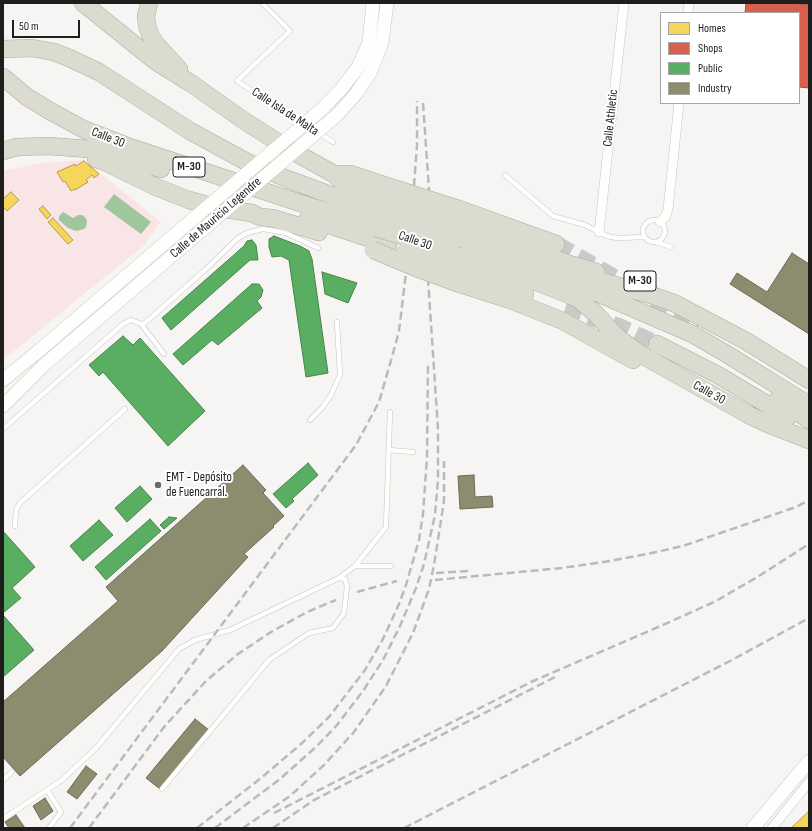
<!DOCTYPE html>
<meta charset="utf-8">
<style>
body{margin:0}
#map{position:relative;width:812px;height:831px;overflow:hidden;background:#f7f5f3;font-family:"Sofia Sans Condensed",sans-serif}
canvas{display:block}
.frame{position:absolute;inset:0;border:4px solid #1f1e1c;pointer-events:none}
.legend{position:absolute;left:660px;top:12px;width:140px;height:92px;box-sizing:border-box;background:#fff;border:1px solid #a5a5a4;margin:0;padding:5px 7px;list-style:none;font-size:12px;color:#1f1e1c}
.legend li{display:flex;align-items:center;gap:8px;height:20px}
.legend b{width:20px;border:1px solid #a5a5a4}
.scale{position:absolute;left:12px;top:20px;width:68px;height:18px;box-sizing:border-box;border:2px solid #1f1e1c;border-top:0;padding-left:5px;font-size:12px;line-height:14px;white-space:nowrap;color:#1f1e1c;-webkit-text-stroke:3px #fff;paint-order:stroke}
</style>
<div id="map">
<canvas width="812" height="831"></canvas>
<div class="frame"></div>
<ul class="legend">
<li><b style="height:11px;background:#f6d55c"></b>Homes</li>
<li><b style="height:11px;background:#d6604d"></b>Shops</li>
<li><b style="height:11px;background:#5aae61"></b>Public</li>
<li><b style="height:11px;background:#8c8c6e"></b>Industry</li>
</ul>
<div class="scale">50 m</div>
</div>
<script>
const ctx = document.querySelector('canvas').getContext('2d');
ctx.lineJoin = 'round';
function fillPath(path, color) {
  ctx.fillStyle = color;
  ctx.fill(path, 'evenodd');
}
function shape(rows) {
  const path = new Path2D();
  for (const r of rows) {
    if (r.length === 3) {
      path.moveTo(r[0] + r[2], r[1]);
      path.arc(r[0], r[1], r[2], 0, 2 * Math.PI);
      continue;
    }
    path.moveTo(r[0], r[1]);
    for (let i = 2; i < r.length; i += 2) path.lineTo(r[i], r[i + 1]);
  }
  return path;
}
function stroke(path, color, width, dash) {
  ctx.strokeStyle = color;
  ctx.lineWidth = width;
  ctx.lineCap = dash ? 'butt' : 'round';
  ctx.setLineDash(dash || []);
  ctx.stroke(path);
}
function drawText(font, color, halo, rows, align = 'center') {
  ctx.font = font + ' "Sofia Sans Condensed",sans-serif';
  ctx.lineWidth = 4;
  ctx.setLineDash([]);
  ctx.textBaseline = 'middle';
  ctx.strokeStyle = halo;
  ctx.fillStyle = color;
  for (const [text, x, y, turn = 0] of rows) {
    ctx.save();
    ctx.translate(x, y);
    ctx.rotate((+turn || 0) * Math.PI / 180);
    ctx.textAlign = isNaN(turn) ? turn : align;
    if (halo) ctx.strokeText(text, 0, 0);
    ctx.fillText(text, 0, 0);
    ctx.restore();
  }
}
fillPath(shape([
 [84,160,161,222,143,246,3,360,3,171,43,163]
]), '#f9e4e6');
fillPath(shape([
 [114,194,151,222,141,234,104,207],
 [63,212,73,218,78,215,82,215,85,217,87,221,86,227,84,229,76,231,68,228,59,220,59,216]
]), '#a0c69d');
const homes = shape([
 [84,161,99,174,94,178,92,175,86,180,88,182,75,190,75,189,71,191,65,181,63,182,57,172,75,164,76,166,84,161],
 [11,192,19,200,7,211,3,207,3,199,11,192],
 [43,206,51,215,47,219,39,209,43,206],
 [53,218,73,240,68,244,48,222,53,218],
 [809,811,809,828,791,828,809,811]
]);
fillPath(homes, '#f6d55c');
stroke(homes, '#b69e49', 1);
const shops = shape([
 [746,3,795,3,809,5,809,88,799,87,799,13,745,13,746,3]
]);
fillPath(shops, '#d6604d');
stroke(shops, '#9f4c3e', 1);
const public = shape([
 [274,236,300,246,309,251,312,259,328,373,306,377,289,260,281,256,272,257,269,247,269,239,274,236],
 [252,240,256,245,258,260,250,260,171,330,162,318,244,246,247,241,252,240],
 [322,272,357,283,348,303,325,294,322,272],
 [252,284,259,284,263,290,261,297,257,301,262,308,218,345,212,340,183,365,173,354,252,284],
 [123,336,133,345,140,338,205,411,168,446,103,372,99,376,89,365,123,336],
 [308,463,318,475,292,499,294,501,286,508,273,494,308,463],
 [140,486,152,499,127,522,115,508,140,486],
 [169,517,177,518,164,529,160,525,169,517],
 [150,519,161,531,106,580,95,567,150,519],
 [99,520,113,535,83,561,70,546,99,520],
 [3,531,35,567,12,588,21,598,3,613,3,531],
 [3,615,34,650,3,677,3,615]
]);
fillPath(public, '#5aae61');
stroke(public, '#48834c', 1);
const industry = shape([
 [792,253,809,264,809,334,730,284,737,273,767,292,792,253],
 [243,465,266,490,263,493,284,516,273,526,274,527,244,554,248,557,162,651,20,776,3,757,3,702,118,601,106,587,243,465],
 [474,475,475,497,492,496,493,507,460,509,458,476,474,475],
 [195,719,209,730,160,789,146,778,195,719],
 [86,766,97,774,77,799,67,792,86,766],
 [45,798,53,811,41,820,33,806,45,798],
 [16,815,25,828,9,828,5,822,16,815]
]);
fillPath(industry, '#8c8c6e');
stroke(industry, '#6b6b55', 1);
stroke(shape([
 [556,244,629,286],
 [653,301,698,327],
 [565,309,618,326,657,344]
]), '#cccac8', 17, [17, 8]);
const lane = shape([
 [262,3,290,31,237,81,333,142],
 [505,175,553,216,585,225,607,236,617,238,645,237],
 [654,231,11],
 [656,242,671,247],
 [141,324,164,354],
 [310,420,322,408,331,395,340,375,337,322],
 [3,429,123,324,131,320,141,324,145,323,205,270,238,238,247,233,263,229,276,231,286,233,318,248],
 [389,450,413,452],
 [15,526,16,510,20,503,125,409],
 [355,566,386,527,390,412],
 [339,578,355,566,391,566],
 [3,780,12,772],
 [162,789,269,660,309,633,333,628,344,613],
 [47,790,61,812,49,828],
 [3,819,62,780,97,747,179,649,195,640,230,630,339,578,345,579,347,586]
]);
const street = shape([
 [688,13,689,3],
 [660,222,666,216,668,209,679,103],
 [599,232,624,3],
 [772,828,809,782]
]);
const secondary = shape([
 [323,108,343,87,358,67,369,43,373,3],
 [337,115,355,95,370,73,382,43,387,3],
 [3,380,35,354],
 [3,406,44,365],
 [753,828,809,761]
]);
const highway = shape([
 [83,3,155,61,192,84,243,120,287,148,334,174,344,184,379,198],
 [149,3,146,16,147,25,150,34,155,43,179,69],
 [3,49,32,48,54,52,67,57,99,72,190,131,247,162,290,180,377,212],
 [3,77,27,97,50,111,83,129,127,146,376,228],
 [3,151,17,147,48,146,89,149,123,157,161,169],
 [96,159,105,162,156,187,189,200,218,208,252,213,260,217,272,218,319,232],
 [336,174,351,174,381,184],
 [456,208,556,244],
 [308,218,380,242,388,246],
 [458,222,569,264,596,272],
 [458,238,579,285,692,334,725,353,809,405],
 [459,256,514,273,577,298,596,314,616,336,640,354,747,414,768,424,809,440],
 [459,270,525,294],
 [582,276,651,295,674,303,746,341,809,380],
 [460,284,510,300,563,321,633,360],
 [657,344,718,375,788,417],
 [778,399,809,420]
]);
stroke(lane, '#c7c5c3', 5.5);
stroke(street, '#c7c5c3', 10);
stroke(secondary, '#c7c5c3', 14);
stroke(highway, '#abaa9e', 18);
stroke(lane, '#fefefd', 4.5);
stroke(street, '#fefefd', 9);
stroke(secondary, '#fefefd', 13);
stroke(highway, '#dbdbcf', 17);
stroke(shape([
 [423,103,430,204],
 [413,198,417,145,417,101],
 [436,573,468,571],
 [435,580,562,568,610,561,647,554,683,546,706,538,796,507,809,500],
 [357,592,397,581],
 [274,813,531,682,672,621,716,601,759,576,809,544],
 [70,828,356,445,379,402,392,357,399,331,408,256],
 [89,828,164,727,206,681,238,654,271,632,307,612,336,600],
 [197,828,261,778,301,744,329,717,365,670,383,639,399,604,406,585,419,540,423,514,427,457,428,364],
 [215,828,280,779,317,746,337,725,363,691,383,660,400,626,416,588,424,564,435,515,438,480,438,429,427,264],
 [243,828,290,796,324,765,354,732,386,686,413,633,429,589,434,565,444,501,444,461],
 [273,828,314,800,557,676],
 [404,828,730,661,809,618]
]), '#babab9', 2.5, [8, 4]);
const laneBridge = shape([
 [344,613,347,586]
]);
const secondaryBridge = shape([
 [35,354,323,108],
 [44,365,337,115]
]);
const highwayBridge = shape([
 [381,184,456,208],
 [379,198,458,222],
 [377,212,458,238],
 [376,228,424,243,459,256],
 [373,250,416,268,460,284],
 [405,252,459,270]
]);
stroke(laneBridge, '#c7c5c3', 5.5, []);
stroke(secondaryBridge, '#c7c5c3', 14, []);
stroke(highwayBridge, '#abaa9e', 18, []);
stroke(laneBridge, '#fefefd', 4.5);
stroke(secondaryBridge, '#fefefd', 13);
stroke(highwayBridge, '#dbdbcf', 17);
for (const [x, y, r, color] of [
 [158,485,4,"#6b6967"]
]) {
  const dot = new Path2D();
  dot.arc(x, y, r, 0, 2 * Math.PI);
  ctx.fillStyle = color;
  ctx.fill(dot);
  stroke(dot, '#fff', 1.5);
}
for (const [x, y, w] of [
 [189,167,32],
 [640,281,32]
]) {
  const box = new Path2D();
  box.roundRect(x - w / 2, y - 10, w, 20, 3);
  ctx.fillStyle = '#fff';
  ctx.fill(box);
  stroke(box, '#1f1e1c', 1);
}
drawText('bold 12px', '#1f1e1c', null, [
 ["M-30",189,167],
 ["M-30",640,281]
]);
drawText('13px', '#1f1e1c', '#fff', [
 ["Calle Isla de Malta",285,112,33],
 ["Calle Athletic",611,118,-84],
 ["Calle 30",108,138,21],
 ["Calle de Mauricio Legendre",216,218,-41],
 ["Calle 30",415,241,19],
 ["Calle 30",709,393,29]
]);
drawText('13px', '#1f1e1c', '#fff', [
 ["EMT - Depósito",166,478],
 ["de Fuencarral.",166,493]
], 'left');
</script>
